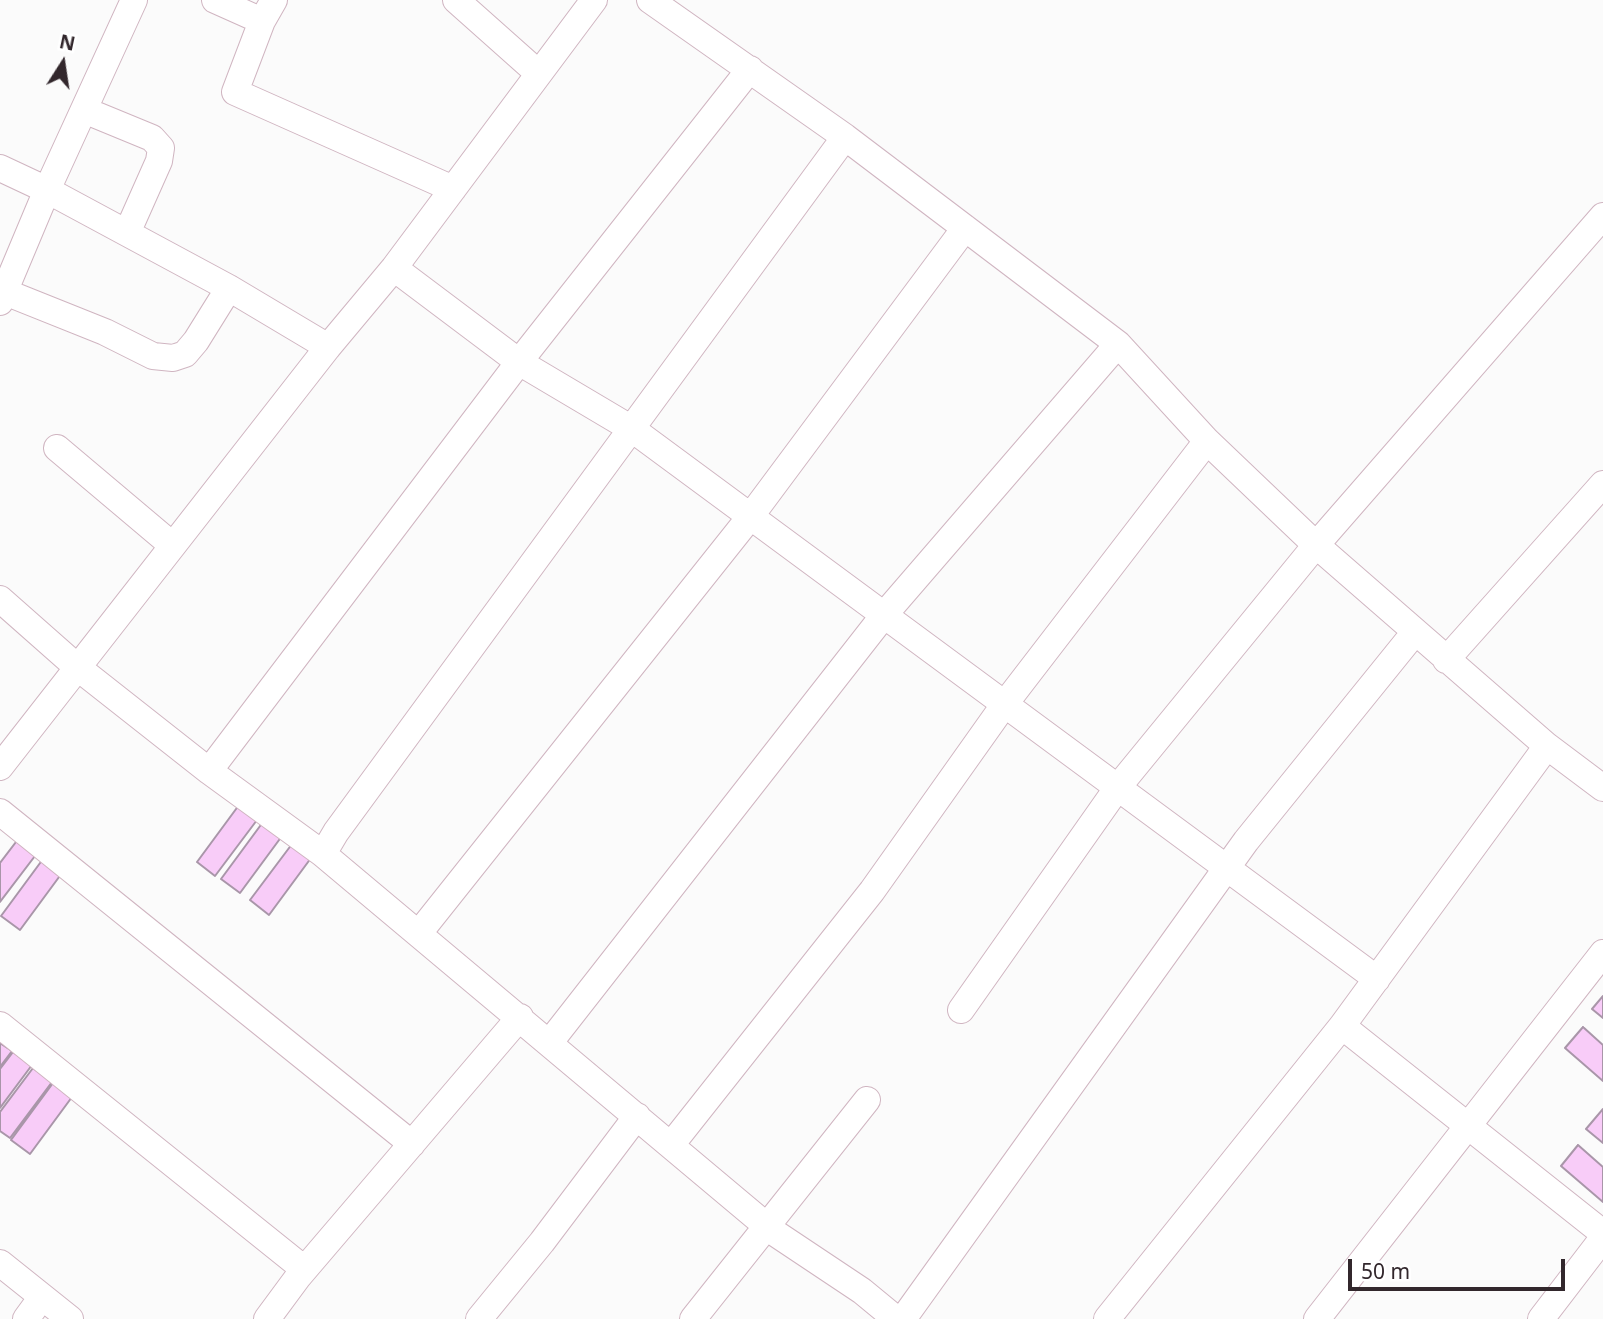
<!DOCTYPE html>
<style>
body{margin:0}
#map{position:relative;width:1603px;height:1319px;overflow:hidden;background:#fbfbfb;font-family:"Noto Sans",sans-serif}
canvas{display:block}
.north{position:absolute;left:28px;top:28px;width:70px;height:70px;-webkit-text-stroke:5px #fff;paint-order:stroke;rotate:12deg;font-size:19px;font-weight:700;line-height:28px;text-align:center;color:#32272c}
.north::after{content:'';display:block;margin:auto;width:24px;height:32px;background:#32272c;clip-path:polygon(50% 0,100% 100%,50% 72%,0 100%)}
.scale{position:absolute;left:1348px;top:1259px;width:217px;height:32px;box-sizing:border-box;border:4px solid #32272c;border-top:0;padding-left:9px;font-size:21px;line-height:24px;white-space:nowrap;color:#32272c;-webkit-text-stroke:5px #fff;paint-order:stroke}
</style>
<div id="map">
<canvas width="1603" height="1319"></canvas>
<div class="north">N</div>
<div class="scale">50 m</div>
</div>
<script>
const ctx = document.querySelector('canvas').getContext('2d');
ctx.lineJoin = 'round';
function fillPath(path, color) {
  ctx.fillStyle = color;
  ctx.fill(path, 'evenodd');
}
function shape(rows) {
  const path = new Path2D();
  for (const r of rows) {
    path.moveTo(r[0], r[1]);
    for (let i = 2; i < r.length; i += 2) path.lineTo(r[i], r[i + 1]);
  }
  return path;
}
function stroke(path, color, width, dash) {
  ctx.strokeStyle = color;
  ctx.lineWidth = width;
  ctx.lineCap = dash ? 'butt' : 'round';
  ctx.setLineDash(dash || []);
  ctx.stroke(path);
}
const building = shape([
 [239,805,257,820,215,876,197,862,239,805],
 [263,822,282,836,240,893,221,879,263,822],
 [19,838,38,852,0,902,0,863,19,838],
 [292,844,311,858,269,915,250,900,292,844],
 [43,859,62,873,20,930,1,916,43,859],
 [1603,996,1603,1018,1592,1009,1603,996],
 [1583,1027,1603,1045,1603,1081,1565,1048,1583,1027],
 [0,1043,12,1051,0,1067,0,1043],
 [13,1052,32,1065,0,1108,0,1069,13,1052],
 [33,1068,52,1082,10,1138,0,1131,0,1112,33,1068],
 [53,1083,72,1097,30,1154,11,1140,53,1083],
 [1603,1109,1603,1143,1586,1129,1603,1109],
 [1578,1145,1603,1167,1603,1202,1561,1166,1578,1145]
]);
fillPath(building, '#f8ccf8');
stroke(building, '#a996a9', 2);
const street = shape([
 [215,0,262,21],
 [274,0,262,21,235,92,453,189],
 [456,0,538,73],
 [650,0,845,137,1118,344,1207,441,1316,545,1547,746,1603,788],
 [84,110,152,138,161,148,159,161,127,233],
 [0,168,47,190,229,288,328,347],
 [394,268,519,362,632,429,1377,979],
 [0,290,105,332,153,356,173,358,185,354,196,341,229,288],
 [0,302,47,190,134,0],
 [57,448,172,545],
 [0,599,77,667,209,771,323,854,775,1233,862,1291,896,1319],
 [1446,660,1603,484],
 [0,767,328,347,394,268,594,0],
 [209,771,519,362,750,69],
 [0,812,412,1144],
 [323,854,336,832,845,137],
 [419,933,750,517,965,228],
 [961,1010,1118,787,1316,545,1603,216],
 [0,1025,304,1269],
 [1342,1026,1603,1233],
 [550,1042,884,615,1118,344],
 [671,1145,872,891,1004,705,1207,441],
 [0,1263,70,1319],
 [26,1319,42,1297],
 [267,1319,298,1277,520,1017],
 [479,1319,542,1242,637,1116],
 [693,1319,867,1100],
 [903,1319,1246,841,1415,632],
 [1107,1319,1342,1026,1547,746],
 [1317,1319,1603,953],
 [1541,1319,1603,1238]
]);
stroke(street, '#d0b5c1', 28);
stroke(street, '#fff', 26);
</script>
